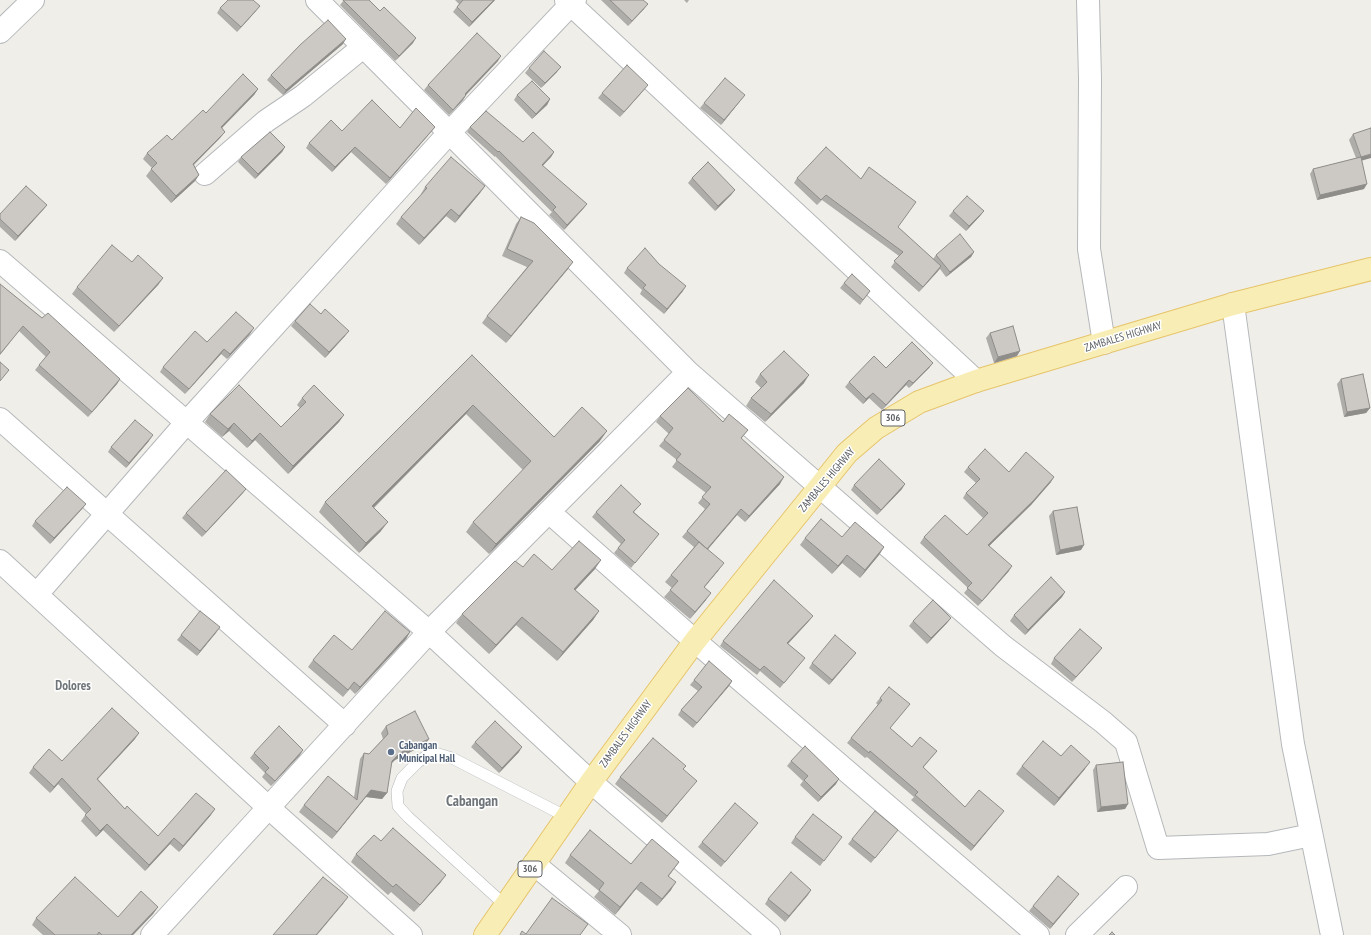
<!DOCTYPE html>
<style>
body{margin:0}
canvas{display:block;background:#f0eee8}
</style>
<canvas width="1371" height="935"></canvas>
<script>
const ctx = document.querySelector('canvas').getContext('2d');
ctx.lineJoin = 'round';
function shape(rows) {
  const path = new Path2D();
  for (const r of rows) {
    path.moveTo(r[0], r[1]);
    for (let i = 2; i < r.length; i += 2) path.lineTo(r[i], r[i + 1]);
  }
  return path;
}
function stroke(path, color, width, dash) {
  ctx.strokeStyle = color;
  ctx.lineWidth = width;
  ctx.lineCap = dash ? 'butt' : 'round';
  ctx.setLineDash(dash || []);
  ctx.stroke(path);
}
function fillPath(path, color) {
  ctx.fillStyle = color;
  ctx.fill(path, 'evenodd');
}
function drawText(font, color, halo, rows, align = 'center') {
  ctx.font = font + ' "PT Sans Narrow",sans-serif';
  ctx.lineWidth = 3;
  ctx.setLineDash([]);
  ctx.textBaseline = 'middle';
  ctx.strokeStyle = halo;
  ctx.fillStyle = color;
  for (const [text, x, y, turn = 0] of rows) {
    ctx.save();
    ctx.translate(x, y);
    ctx.rotate((+turn || 0) * Math.PI / 180);
    ctx.textAlign = isNaN(turn) ? turn : align;
    if (halo) ctx.strokeText(text, 0, 0);
    ctx.fillText(text, 0, 0);
    ctx.restore();
  }
}
const service = shape([
 [506,906,408,817,398,806,397,791,402,778,418,762,432,752,452,758,567,817]
]);
const minor = shape([
 [317,0,688,372,1003,646,1103,722,1126,742,1158,848,1268,844,1311,835],
 [566,0,976,381],
 [1088,0,1090,79,1089,249,1104,343],
 [0,32,33,0],
 [205,174,266,121,303,96,363,47],
 [0,261,429,632,591,782,769,935],
 [1233,304,1293,744,1332,935],
 [0,419,345,725],
 [549,512,695,641,1038,935],
 [0,561,269,808,411,935],
 [37,594,187,422,449,133,575,0],
 [534,864,620,935],
 [152,935,429,632,688,372],
 [1077,935,1126,887]
]);
const primary = shape([
 [485,935,591,782,695,641,847,453,876,428,919,402,976,381,1233,304,1371,269]
]);
stroke(service, '#b5b8bb', 12);
stroke(minor, '#b5b8bb', 24);
stroke(primary, '#e6c46b', 24);
stroke(service, '#fff', 11);
stroke(minor, '#fff', 22);
stroke(primary, '#f8eeb5', 22);
fillPath(shape([
 [344,0,413,43,395,61,340,5],
 [455,0,495,0,469,27,453,12,459,4],
 [601,0,643,0,644,9,628,26],
 [684,0,689,0,687,3],
 [220,8,256,11,237,32,217,13],
 [343,44,283,95,267,80,271,75],
 [498,61,466,95,463,100,449,115,424,90,428,85],
 [529,68,557,72,541,88,525,73],
 [258,89,254,95,222,128,225,132,220,138,194,165,199,175,195,181,171,203,146,176,152,168,143,159,147,153,172,140,206,113],
 [644,90,620,117,598,98,602,93],
 [517,95,550,99,547,105,532,119,514,100],
 [745,95,721,125,700,108,704,103],
 [435,127,431,132,386,184,351,152,332,172,306,148,309,143,342,131,400,128],
 [470,127,523,142,554,152,551,157,542,166,587,204,583,209,564,230,549,215,552,212,495,156,495,157,467,132],
 [1353,134,1362,161,1364,189,1317,200,1310,174,1313,169,1356,158,1349,140],
 [285,147,282,152,255,179,238,162,241,157],
 [692,178,735,190,731,195,715,211,688,183],
 [797,178,898,227,933,259,936,255,974,252,971,257,946,277,940,269,919,292,891,267,899,256,822,200,817,205,794,183],
 [485,186,480,193,455,223,446,216,419,245,396,224,401,217,421,195,421,194,425,187],
 [47,205,43,210,15,241,0,227,0,214],
 [953,211,984,211,980,216,966,231,949,216],
 [521,217,568,269,506,343,482,323,487,316,527,267,502,256,516,224],
 [132,262,163,278,158,285,114,332,72,294,77,287],
 [627,268,683,291,664,314,640,294,642,290,624,273],
 [844,283,870,291,860,305,840,288],
 [0,284,42,318,120,379,117,384,88,417,35,370,39,365,46,357,19,331],
 [295,321,345,336,325,358,291,326],
 [990,333,1017,356,994,363,986,338],
 [250,334,227,359,221,354,185,394,160,372,163,367,207,342],
 [472,355,554,437,600,441,489,554,466,532,473,522,523,470,466,414,374,508,381,531,359,553,319,512,325,502],
 [933,363,929,368,909,388,906,385,882,410,869,398,863,404,845,387,849,382,886,368],
 [760,374,804,383,765,422,746,406,751,398,761,388,755,382],
 [1341,379,1370,408,1366,413,1344,417,1337,384],
 [302,398,344,415,339,422,288,474,255,440,247,448,229,431,222,437,205,422,210,414,281,427,300,408,297,405],
 [660,416,723,422,748,430,741,439,780,484,745,522,737,515,708,549,718,571,704,587,706,600,690,619,664,597,672,588,665,582,671,575,694,547,682,537,687,531,705,509,698,503,706,493,672,467,677,460,659,446,669,434,656,422],
 [149,441,126,468,108,452,111,447],
 [968,467,1009,472,1051,482,1031,505,989,546,1009,571,978,606,964,593,968,588,920,543,924,537,967,535,983,518,963,498,966,493,976,483,964,472],
 [854,485,902,489,877,515,851,490],
 [246,489,242,494,202,537,182,518,186,513],
 [86,504,82,509,50,544,32,526,35,521],
 [641,504,634,512,659,534,655,539,631,568,614,553,621,544,592,517,596,512],
 [1053,511,1084,545,1081,550,1056,555,1049,516],
 [842,537,884,547,879,555,860,578,842,563,832,574,800,545,805,538],
 [523,567,552,570,595,569,575,590,599,611,593,620,557,661,516,625,489,654,456,623,462,614],
 [1065,592,1062,597,1025,635,1010,621,1014,615],
 [951,618,947,623,927,644,909,626,913,621],
 [809,621,788,644,805,658,780,688,760,671,757,675,720,646,723,641],
 [220,627,197,656,177,640,181,635],
 [410,632,406,639,355,694,350,689,343,697,308,667,313,660,352,650],
 [1098,653,1072,682,1051,664,1054,658],
 [852,658,829,685,809,668,812,663],
 [694,680,732,681,729,686,693,728,678,715,681,710,698,691,690,685],
 [880,698,906,709,890,728,912,747,937,751,923,768,965,807,1004,811,971,851,911,800,914,797,867,757,865,758,847,743,878,705,876,703],
 [386,726,429,739,424,745,395,760,391,764,387,793,382,799,366,797,332,839,299,812,304,805,354,797,360,759,364,753,369,754,383,739,381,733],
 [135,739,98,779,125,809,158,836,211,815,179,852,170,844,145,871,103,830,96,837,81,821,86,814,58,784,50,793,29,773,33,767,62,761],
 [475,742,519,752,499,773,471,747],
 [254,753,300,755,271,786,262,777,265,773,250,758],
 [1061,756,1085,769,1054,806,1016,774,1022,766],
 [791,761,836,784,818,802,800,785,803,781,787,766],
 [1096,765,1128,804,1125,809,1097,812,1093,770],
 [683,769,691,788,662,823,615,784,620,777],
 [758,823,754,828,721,867,698,847,702,842],
 [894,835,871,863,848,844,852,839],
 [795,837,842,837,820,866,791,843],
 [381,841,441,882,414,912,391,892,388,895,351,862,356,854],
 [570,855,631,864,679,862,669,876,671,890,657,906,636,889,615,915,594,897,599,891,565,863],
 [811,890,785,922,765,904,768,899],
 [1075,899,1050,929,1029,911,1033,906],
 [158,907,153,914,133,935,43,935,32,925,36,918,118,917]
]), '#afada9');
fillPath(shape([
 [494,0,495,0,469,27,472,22],
 [648,4,644,9,628,26,632,21],
 [260,6,256,11,237,32,241,27],
 [416,38,413,43,395,61,399,56],
 [346,39,343,44,283,95,286,90],
 [501,56,498,61,462,99,465,94],
 [561,67,557,72,541,88,545,83],
 [648,85,644,90,620,117,624,112],
 [258,89,254,95,216,134,221,127],
 [466,95,463,100,449,115,453,110],
 [745,95,721,125,724,120],
 [550,99,547,105,532,119,536,114],
 [435,127,431,132,386,184,390,178],
 [225,132,220,138,188,170,193,164],
 [285,147,282,152,255,179,258,174],
 [355,147,351,152,332,172,335,167],
 [554,152,551,157,538,171,542,165],
 [1371,154,1371,158,1357,162,1361,157],
 [199,175,195,181,171,203,176,196],
 [1367,184,1364,189,1317,200,1320,195],
 [485,186,480,193,455,223,459,216],
 [735,190,731,195,715,211,718,206],
 [587,204,583,209,564,230,567,225],
 [47,205,43,210,15,241,18,236],
 [451,209,446,216,419,245,424,238],
 [984,211,980,216,966,231,969,226],
 [974,252,971,257,946,277,950,272],
 [573,262,568,269,506,343,511,336],
 [941,266,938,271,919,292,923,287],
 [163,278,158,285,114,332,119,326],
 [686,286,683,291,664,314,667,309],
 [23,326,19,331,0,355,0,354],
 [254,328,250,334,227,359,230,354],
 [349,331,345,336,325,358,329,352],
 [224,349,221,354,185,394,189,389],
 [1020,351,1017,356,994,363,998,357],
 [933,363,929,368,909,388,913,383],
 [809,375,804,383,765,422,771,414],
 [120,379,117,384,88,417,92,412],
 [909,380,906,385,882,410,886,405],
 [873,393,869,398,863,404,866,399],
 [473,405,466,414,365,516,372,506],
 [1370,408,1366,413,1344,417,1347,412],
 [344,415,339,422,288,474,293,466],
 [234,423,229,431,222,437,228,429],
 [607,431,600,441,489,554,496,544],
 [260,433,255,440,247,448,252,441],
 [153,435,149,441,126,468,129,463],
 [784,477,780,484,745,522,749,516],
 [1054,477,1051,482,1031,505,985,550,988,545],
 [905,484,902,489,877,515,881,510],
 [246,489,242,494,202,537,206,532],
 [86,504,82,509,50,544,54,538],
 [741,509,737,515,703,555,707,549],
 [388,522,381,531,359,553,366,543],
 [1084,545,1081,550,1056,555,1060,550],
 [884,547,879,555,860,578,865,570],
 [847,555,842,563,832,574,838,566],
 [601,560,595,569,568,598,574,589],
 [724,563,718,571,699,594,704,587],
 [1012,566,1009,571,978,606,982,601],
 [1065,592,1062,597,1025,635,1028,630],
 [711,593,706,600,690,619,695,612],
 [599,611,593,620,557,661,563,652],
 [813,616,809,621,784,648,787,643],
 [522,617,516,625,489,654,496,645],
 [951,618,947,623,927,644,931,638],
 [220,627,216,633,197,656,200,651],
 [410,632,406,639,355,694,360,687],
 [1102,648,1098,653,1072,682,1076,677],
 [856,653,852,658,829,685,832,680],
 [732,681,729,686,693,728,697,723],
 [139,733,135,739,93,784,97,779],
 [429,739,424,745,395,760,387,767,392,761,400,753],
 [522,747,519,752,499,773,502,768],
 [303,750,300,755,271,786,275,781],
 [1090,762,1085,769,1054,806,1059,798],
 [62,778,58,784,50,793,54,787],
 [839,779,836,784,818,802,821,797],
 [697,781,691,788,662,823,667,816],
 [371,790,387,793,382,799,366,797,332,839,337,832],
 [1128,804,1125,809,1097,812,1101,807],
 [215,809,211,815,179,852,183,846],
 [1004,811,1000,816,971,851,974,846],
 [107,824,103,830,96,837,100,831],
 [174,838,170,844,145,871,149,865],
 [446,875,441,882,414,912,420,905],
 [641,882,636,889,615,915,620,907],
 [676,882,671,890,657,906,662,899],
 [811,890,808,895,785,922,789,916],
 [1079,894,1075,899,1050,929,1053,924],
 [348,897,343,904,317,935,316,935],
 [158,907,153,914,133,935,131,935]
]), '#8f8d8a');
const building = shape([
 [228,0,253,0,260,6,241,27,220,8,228,0],
 [343,0,369,0,380,11,384,7,416,38,399,56,343,0],
 [463,0,494,0,472,22,457,7,463,0],
 [610,0,643,0,648,4,632,21,610,0],
 [328,20,346,39,286,90,271,75,300,45,328,20],
 [477,33,501,56,465,94,466,95,453,110,428,85,477,33],
 [544,51,561,67,545,83,529,68,544,51],
 [627,65,648,85,624,112,602,93,627,65],
 [243,74,258,89,221,127,225,132,193,164,199,175,176,196,151,169,157,163,147,153,167,135,172,140,203,110,206,113,243,74],
 [725,78,745,95,724,120,704,103,725,78],
 [532,81,550,99,536,114,517,95,532,81],
 [372,100,400,128,416,108,435,127,390,178,355,147,335,167,309,143,331,120,342,131,372,100],
 [486,111,523,142,533,132,554,152,542,165,587,204,567,225,553,210,556,207,499,151,498,152,470,127,486,111],
 [1371,128,1371,154,1361,157,1353,134,1371,128],
 [270,132,285,147,258,174,241,157,270,132],
 [826,147,861,179,869,167,916,202,898,227,941,266,923,287,894,261,903,252,826,195,821,200,797,178,826,147],
 [451,157,485,186,459,216,451,209,424,238,401,217,427,188,425,187,451,157],
 [1361,157,1367,184,1320,195,1313,169,1361,157],
 [708,162,735,190,718,206,692,178,708,162],
 [26,186,47,205,18,236,0,219,0,214,26,186],
 [967,196,984,211,969,226,953,211,967,196],
 [521,217,534,223,573,262,511,336,487,316,533,261,507,249,521,217],
 [960,234,974,252,950,272,936,255,960,234],
 [112,245,132,262,138,255,163,278,119,326,77,287,112,245],
 [645,248,659,264,686,286,667,309,643,288,646,285,627,268,645,248],
 [852,274,870,291,863,300,844,283,852,274],
 [0,284,42,318,48,313,120,379,92,412,39,365,50,352,23,326,0,354,0,284],
 [310,304,321,314,325,309,349,331,329,352,295,321,310,304],
 [236,312,254,328,230,354,224,349,189,389,163,367,195,331,207,342,236,312],
 [1013,326,1020,351,998,357,990,333,1013,326],
 [912,342,933,363,913,383,909,380,886,405,873,393,866,399,849,382,874,356,886,368,912,342],
 [784,351,809,375,771,414,751,398,767,382,760,374,784,351],
 [472,355,554,437,582,407,607,431,496,544,473,522,531,461,473,405,372,506,388,522,366,543,325,502,472,355],
 [0,362,9,370,0,381,0,362],
 [1363,374,1370,408,1347,412,1341,379,1363,374],
 [239,385,281,427,306,402,302,398,314,385,344,415,293,466,260,433,252,441,234,423,228,429,210,414,239,385],
 [688,388,723,422,729,414,748,430,741,438,784,477,749,516,741,509,707,549,687,531,710,504,702,497,711,487,676,460,681,454,664,440,673,428,660,416,688,388],
 [135,420,153,435,129,463,111,447,135,420],
 [985,449,1009,472,1026,452,1054,477,1034,500,988,545,1012,566,982,601,967,588,972,583,924,537,945,515,967,535,988,513,966,493,980,479,968,467,985,449],
 [879,459,905,484,881,510,854,485,879,459],
 [226,470,246,489,206,532,186,513,226,470],
 [621,485,641,504,633,512,659,534,635,563,618,548,625,540,596,512,621,485],
 [67,487,86,504,54,538,35,521,67,487],
 [1077,507,1084,545,1060,550,1053,511,1077,507],
 [821,519,842,537,855,522,884,547,865,570,847,555,838,566,805,538,821,519],
 [579,541,601,560,574,589,599,611,563,652,522,617,496,645,462,614,515,561,523,567,534,554,552,570,579,541],
 [699,542,724,563,704,587,711,593,695,612,670,590,678,581,671,575,699,542],
 [1051,577,1065,592,1028,630,1014,615,1051,577],
 [774,580,813,616,787,643,805,658,784,683,764,666,760,670,723,641,774,580],
 [933,600,951,618,931,638,913,621,933,600],
 [200,611,220,627,200,651,181,635,200,611],
 [385,611,410,632,360,687,354,682,348,690,313,660,334,635,352,650,385,611],
 [1080,629,1102,648,1076,677,1054,658,1080,629],
 [835,635,856,653,832,680,812,663,835,635],
 [709,661,732,681,697,723,681,710,702,687,694,680,709,661],
 [889,687,910,704,890,728,912,747,920,737,937,751,923,767,965,807,979,790,1004,811,974,846,915,795,918,792,870,751,869,753,851,738,882,700,880,698,889,687],
 [112,708,139,733,97,779,125,809,127,806,158,836,196,793,215,809,183,846,174,838,149,865,107,824,100,831,85,815,91,809,62,778,54,787,33,767,49,749,62,761,112,708],
 [415,711,429,739,400,753,392,761,387,793,371,790,337,832,304,805,328,776,357,800,364,753,369,754,388,734,386,726,415,711],
 [495,721,522,747,502,768,475,742,495,721],
 [279,726,303,750,275,781,265,772,269,768,254,753,279,726],
 [653,738,686,766,683,769,697,781,667,816,620,777,653,738],
 [1043,741,1061,756,1071,745,1090,762,1059,798,1022,766,1043,741],
 [805,746,839,779,821,797,804,780,808,776,791,761,805,746],
 [1123,762,1128,804,1101,807,1096,765,1123,762],
 [735,803,758,823,725,862,702,842,735,803],
 [875,811,898,830,875,858,852,839,875,811],
 [813,814,842,837,824,861,795,837,813,814],
 [393,828,446,875,420,905,396,884,393,887,356,854,374,835,381,841,393,828],
 [590,830,631,864,652,839,679,862,668,876,676,882,662,899,641,882,620,907,599,890,604,883,570,855,590,830],
 [791,872,811,890,789,916,768,899,791,872],
 [1058,876,1079,894,1053,924,1033,906,1058,876],
 [75,877,118,917,141,891,158,907,131,935,102,935,99,932,97,935,55,935,36,918,75,877],
 [323,877,348,897,316,935,273,935,323,877],
 [552,898,588,924,580,935,520,935,522,931,526,934,552,898],
 [1112,932,1115,935,1109,935,1112,932]
]);
fillPath(building, '#ccc9c5');
stroke(building, '#8f8d8a', 1);
for (const [x, y, r, color] of [
 [391,752,4,"#5c6f8a"]
]) {
  const dot = new Path2D();
  dot.arc(x, y, r, 0, 2 * Math.PI);
  ctx.fillStyle = color;
  ctx.fill(dot);
  stroke(dot, '#fff', 1.5);
}
for (const [x, y, w] of [
 [893,418,24],
 [530,869,24]
]) {
  const box = new Path2D();
  box.roundRect(x - w / 2, y - 8, w, 16, 3);
  ctx.fillStyle = '#fff';
  ctx.fill(box);
  stroke(box, '#5f6367', 1);
}
drawText('bold 10px', '#5f6367', null, [
 ["306",893,418],
 ["306",530,869]
]);
drawText('11px', '#5f6367', '#fff', [
 ["ZAMBALES HIGHWAY",1123,337,-17],
 ["ZAMBALES HIGHWAY",827,480,-50],
 ["ZAMBALES HIGHWAY",626,734,-54]
]);
drawText('bold 11px', '#4e5e75', '#fff', [
 ["Cabangan",399,746],
 ["Municipal Hall",399,759]
], 'left');
drawText('bold 13px', '#707579', '#fff', [
 ["Dolores",73,686]
]);
drawText('bold 15px', '#707579', '#fff', [
 ["Cabangan",472,802]
]);
</script>
